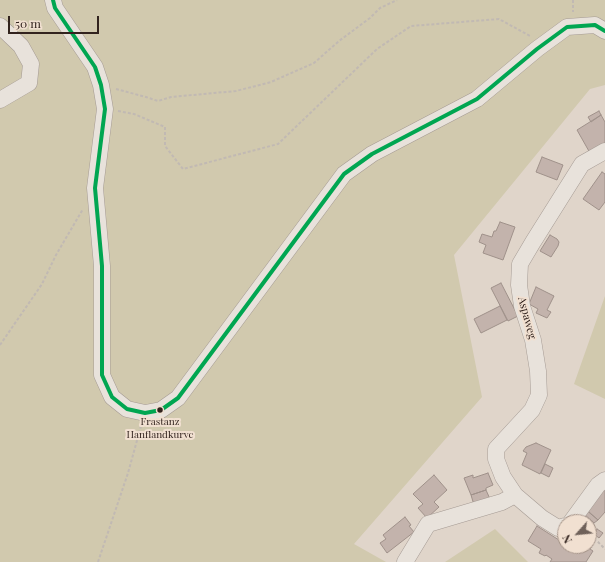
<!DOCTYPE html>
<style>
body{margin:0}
#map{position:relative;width:605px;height:562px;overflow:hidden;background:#e0d5ca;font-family:"Playfair Display",serif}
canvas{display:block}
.north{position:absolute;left:557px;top:514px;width:40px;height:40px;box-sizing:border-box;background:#f1e0d1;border:1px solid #a59489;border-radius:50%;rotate:243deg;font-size:11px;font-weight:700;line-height:16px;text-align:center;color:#32231e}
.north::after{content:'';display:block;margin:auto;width:14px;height:18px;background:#6f615a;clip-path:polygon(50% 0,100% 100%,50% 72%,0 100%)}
.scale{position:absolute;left:8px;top:16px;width:91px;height:18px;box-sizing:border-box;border:2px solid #32231e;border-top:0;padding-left:5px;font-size:12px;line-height:14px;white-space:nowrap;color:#32231e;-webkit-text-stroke:3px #f1e0d1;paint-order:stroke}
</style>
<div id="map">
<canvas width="605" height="562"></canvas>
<div class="north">N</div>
<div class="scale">50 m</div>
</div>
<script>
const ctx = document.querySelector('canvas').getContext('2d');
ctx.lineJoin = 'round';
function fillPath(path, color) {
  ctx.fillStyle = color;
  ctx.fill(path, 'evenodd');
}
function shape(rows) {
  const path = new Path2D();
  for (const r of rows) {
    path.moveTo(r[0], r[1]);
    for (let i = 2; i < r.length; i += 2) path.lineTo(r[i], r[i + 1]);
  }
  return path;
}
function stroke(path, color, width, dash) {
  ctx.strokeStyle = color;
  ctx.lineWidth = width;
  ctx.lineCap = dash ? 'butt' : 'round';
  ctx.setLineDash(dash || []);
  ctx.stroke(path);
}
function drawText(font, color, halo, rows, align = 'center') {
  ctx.font = font + ' "Playfair Display",serif';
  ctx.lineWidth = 4;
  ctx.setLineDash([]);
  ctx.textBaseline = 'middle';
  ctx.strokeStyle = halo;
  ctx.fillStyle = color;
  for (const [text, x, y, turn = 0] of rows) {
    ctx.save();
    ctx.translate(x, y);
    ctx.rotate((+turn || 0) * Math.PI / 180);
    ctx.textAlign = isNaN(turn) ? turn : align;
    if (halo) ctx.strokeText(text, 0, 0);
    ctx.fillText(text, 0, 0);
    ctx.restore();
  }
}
fillPath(shape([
 [0,0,605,0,605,85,590,89,454,255,482,397,354,544,386,562,0,562],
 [605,296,605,399,574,384],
 [495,529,528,562,445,562]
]), '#d1c9ae');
const building = shape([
 [599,111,601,115,591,122,588,117,599,111],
 [601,115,605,122,605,144,590,153,577,130,601,115],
 [542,157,563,165,557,180,536,172,542,157],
 [602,172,605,174,605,202,599,210,583,199,602,172],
 [500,222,515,227,503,260,483,253,486,245,479,242,482,234,492,237,494,231,496,231,500,222],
 [550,235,557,239,559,242,558,246,551,257,540,251,550,235],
 [501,283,518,316,508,321,491,288,501,283],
 [536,287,554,296,547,310,551,312,547,318,536,313,538,309,529,304,536,287],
 [500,306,507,320,481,333,474,319,500,306],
 [536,443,551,450,540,474,522,465,527,453,523,451,526,447,536,443],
 [545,464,553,468,549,477,541,473,545,464],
 [488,473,493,485,486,488,486,490,471,495,464,478,473,475,473,478,488,473],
 [434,475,447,490,434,502,439,507,427,518,418,508,423,504,413,494,434,475],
 [605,486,605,512,598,520,585,509,605,486],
 [486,490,490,499,474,505,471,495,486,490],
 [587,510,598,520,594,523,584,514,587,510],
 [405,517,411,525,409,526,414,532,387,553,380,543,386,539,383,535,405,517],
 [537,526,562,542,564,539,565,540,565,546,589,546,589,539,594,542,590,549,593,551,586,562,550,562,552,559,546,555,545,556,539,553,541,549,528,541,537,526],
 [597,529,603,533,599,538,594,534,597,529]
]);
fillPath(building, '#c3b3ac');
stroke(building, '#9f918a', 1);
const minor = shape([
 [53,0,55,8,95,67,101,85,105,109,95,188,102,266,102,375,112,397,127,409,145,413,161,410,178,398,344,174,372,154,477,99,537,49,567,27,595,25,605,31],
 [0,26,21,46,31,64,29,83,0,100],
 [571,522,598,485,605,480],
 [565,526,558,528,542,518,515,495,503,477,496,459,496,449,532,410,539,395,538,371,533,340,522,306,519,285,520,264,533,242,582,164,605,151],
 [405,562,428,524,502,502,515,495]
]);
stroke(minor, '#a59b94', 17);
stroke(shape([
 [573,0,573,12],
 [116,89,146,97,158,101,171,97,236,91,271,82,314,63,339,41,370,18,380,8,397,0],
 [118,111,134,114,165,127,165,146,183,169,278,144,377,49,411,26,499,19,530,36],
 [0,345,42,284,56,255,83,209],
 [589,537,598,542,605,549],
 [98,562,128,473,141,426]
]), '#c1b9b3', 2, [3, 2]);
stroke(minor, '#e8e2db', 16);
stroke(shape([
 [53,0,55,8,95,67,101,85,105,109,95,188,102,266,102,375,112,397,127,409,145,413,161,410,178,398,344,174,372,154,477,99,537,49,567,27,595,25,605,31]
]), '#00a651', 4);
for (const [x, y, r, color] of [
 [160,410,3.5,"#32231e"]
]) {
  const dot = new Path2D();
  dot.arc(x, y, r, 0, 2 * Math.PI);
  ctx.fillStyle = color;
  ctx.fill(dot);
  stroke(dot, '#f1e0d1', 1.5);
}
drawText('10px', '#32231e', '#f1e0d1', [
 ["Frastanz",160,422],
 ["Hanflandkurve",160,435]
]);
drawText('11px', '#32231e', '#f1e0d1', [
 ["Aspaweg",527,318,75]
]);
</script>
